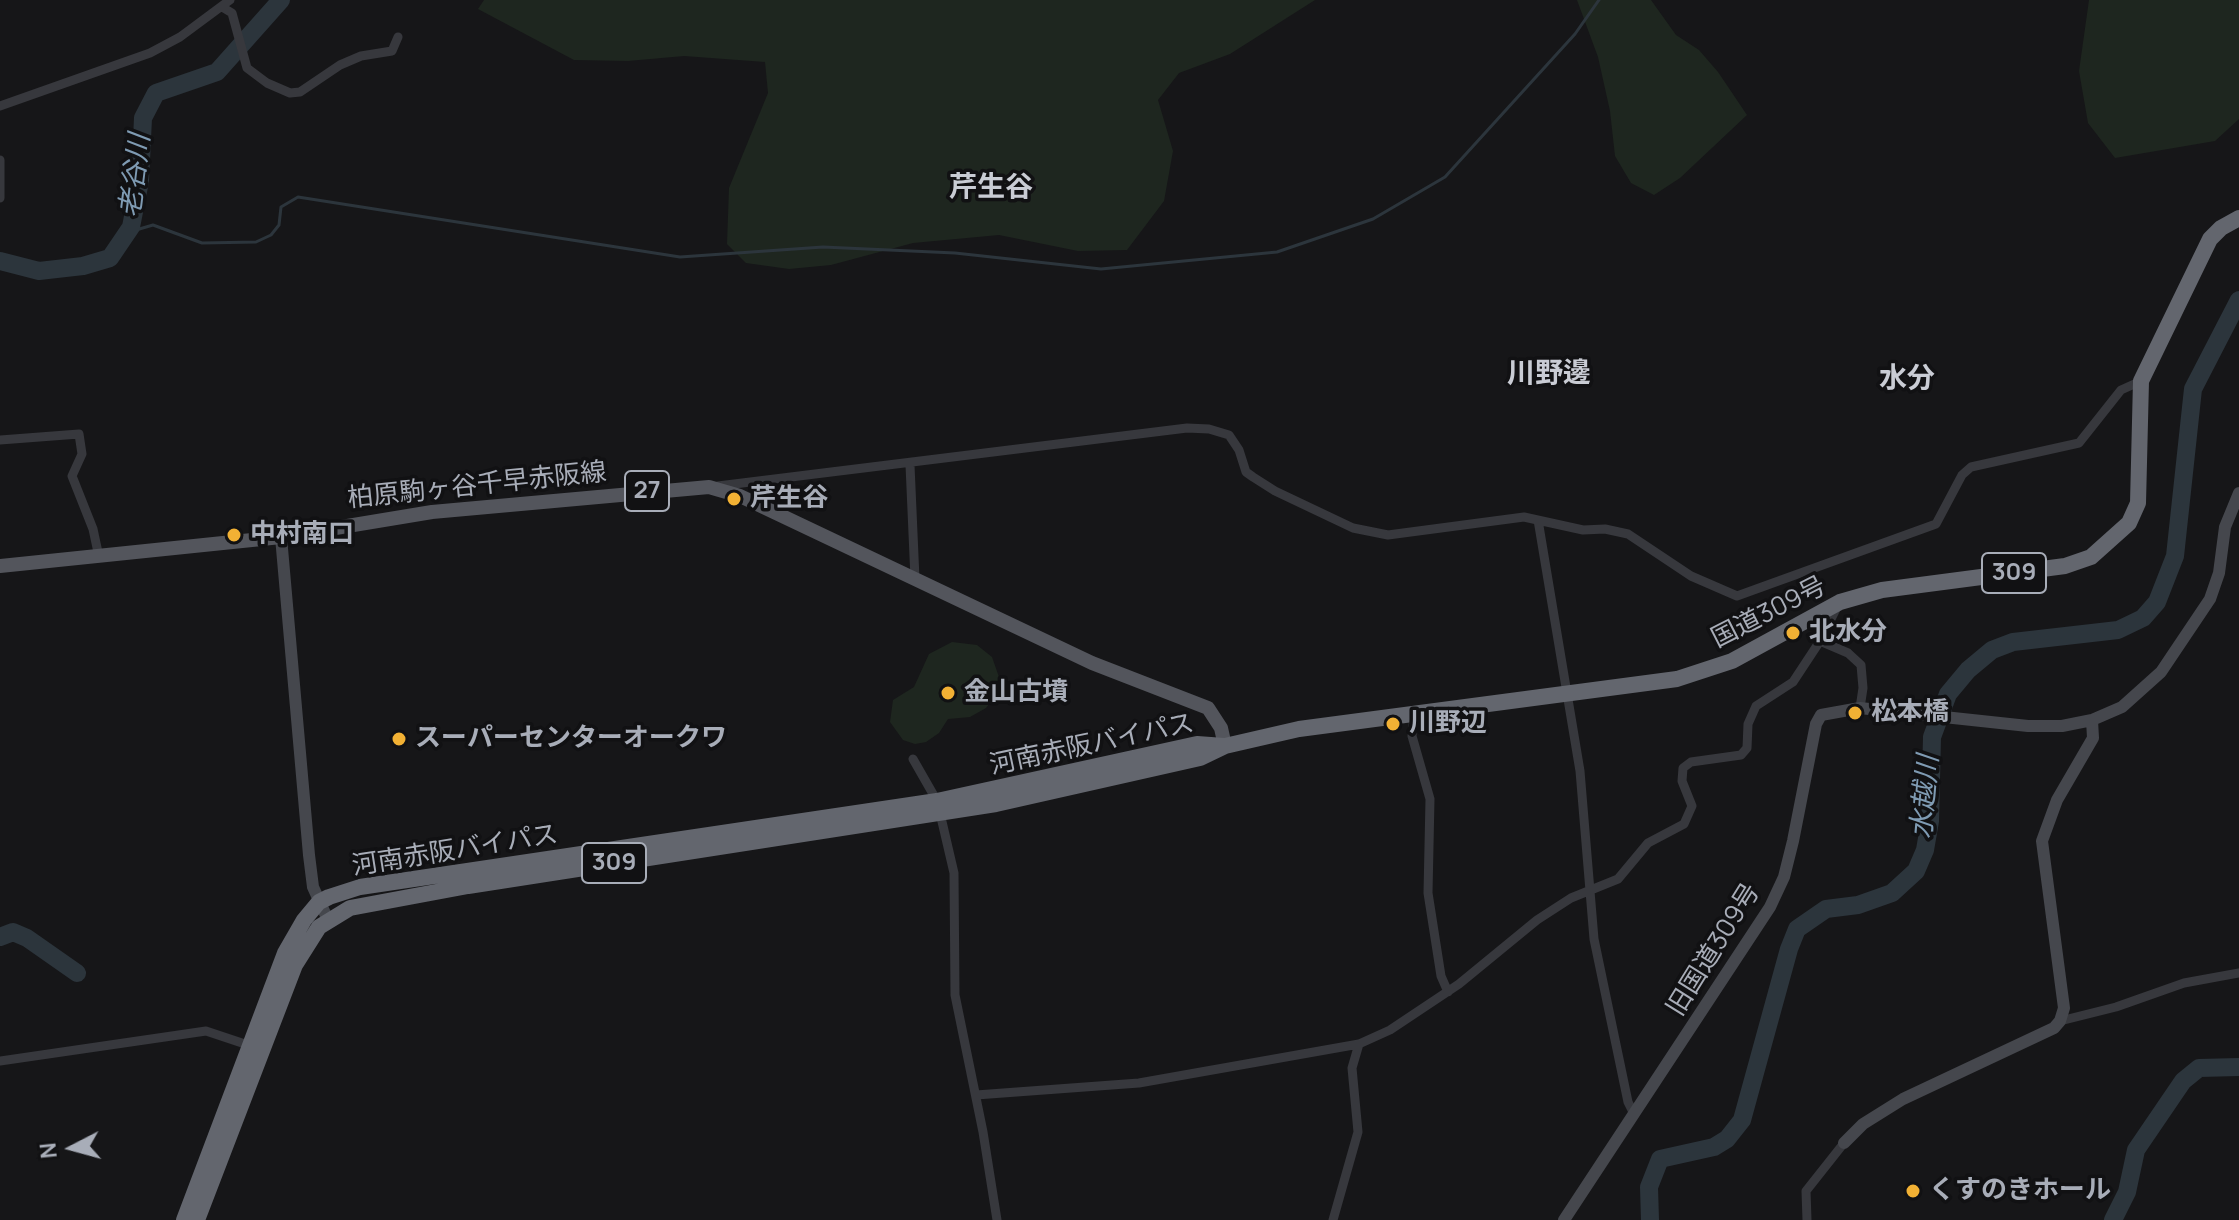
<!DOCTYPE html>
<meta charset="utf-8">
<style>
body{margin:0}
#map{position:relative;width:2239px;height:1220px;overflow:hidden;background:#161618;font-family:Manrope,sans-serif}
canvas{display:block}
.north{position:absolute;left:32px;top:1108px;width:80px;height:80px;-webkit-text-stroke:6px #111113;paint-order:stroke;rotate:264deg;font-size:22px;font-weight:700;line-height:32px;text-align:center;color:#a8adb8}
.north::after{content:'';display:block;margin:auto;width:28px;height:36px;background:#a8adb8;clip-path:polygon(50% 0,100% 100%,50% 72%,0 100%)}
</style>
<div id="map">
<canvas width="2239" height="1220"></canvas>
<div class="north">N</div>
</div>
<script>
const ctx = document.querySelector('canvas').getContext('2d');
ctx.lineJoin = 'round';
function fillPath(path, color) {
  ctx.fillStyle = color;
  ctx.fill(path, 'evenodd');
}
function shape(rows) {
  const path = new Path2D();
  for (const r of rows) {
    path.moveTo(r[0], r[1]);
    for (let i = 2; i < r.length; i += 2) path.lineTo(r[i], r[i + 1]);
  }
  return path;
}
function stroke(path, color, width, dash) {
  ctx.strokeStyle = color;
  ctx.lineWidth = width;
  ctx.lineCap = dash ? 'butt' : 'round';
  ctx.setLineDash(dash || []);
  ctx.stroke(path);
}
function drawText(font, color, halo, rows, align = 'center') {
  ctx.font = font + ' Manrope,"Noto Sans JP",sans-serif';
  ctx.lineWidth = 7;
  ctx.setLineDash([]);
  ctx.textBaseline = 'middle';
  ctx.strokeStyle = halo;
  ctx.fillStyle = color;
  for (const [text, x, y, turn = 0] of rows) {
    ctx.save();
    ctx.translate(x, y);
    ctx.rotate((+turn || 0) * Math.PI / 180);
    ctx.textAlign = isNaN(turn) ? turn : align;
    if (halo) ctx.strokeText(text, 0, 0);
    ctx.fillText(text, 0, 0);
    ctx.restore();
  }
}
fillPath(shape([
 [484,0,1315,0,1230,54,1179,73,1158,100,1173,151,1164,201,1127,250,1078,251,999,235,913,243,831,265,789,269,746,263,727,244,729,188,768,93,765,62,684,56,628,61,574,60,478,9],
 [1577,0,1651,0,1676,35,1699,50,1718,72,1747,115,1680,178,1654,195,1631,183,1615,156,1610,111,1598,57],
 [2089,0,2239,0,2239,119,2215,141,2115,158,2088,123,2079,71],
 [952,642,977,645,992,657,999,677,993,699,986,708,970,717,948,719,939,733,926,742,915,744,903,740,890,722,893,700,914,687,929,654]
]), '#1e261f');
stroke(shape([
 [129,232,153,225,202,243,256,242,271,235,279,225,281,207,298,197,680,257,823,247,955,253,1101,269,1277,252,1373,219,1445,177,1575,34,1599,0]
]), '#2c353c', 3);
stroke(shape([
 [0,261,39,271,83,266,110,258,131,227,140,181,143,118,156,93,217,72,281,0],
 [0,937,13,932,27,938,77,973],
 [1650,1220,1649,1187,1660,1159,1714,1147,1727,1139,1742,1120,1789,949,1797,929,1826,909,1858,905,1892,893,1916,871,1925,850,1930,821,1932,737,1948,694,1968,670,1992,650,2013,642,2118,630,2143,618,2157,602,2175,556,2193,389,2239,300],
 [2113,1220,2127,1192,2136,1150,2183,1081,2199,1068,2239,1067]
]), '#2c353c', 18);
stroke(shape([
 [222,7,232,13,247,68,267,83,290,93,300,92,340,65,361,56,392,51,398,37],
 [0,106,150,53,180,37,230,0],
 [0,160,0,198],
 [0,440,79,434,82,454,72,476,93,529,99,557],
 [910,465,915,579],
 [718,486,1187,428,1209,429,1229,435,1239,450,1246,472,1253,477,1275,491,1353,528,1388,535,1524,517,1583,530,1605,529,1628,534,1691,576,1737,596,1936,524,1962,475,1971,467,2079,443,2121,390,2141,381],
 [1538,520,1580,771,1594,939,1628,1102,1634,1114],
 [1838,605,1820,641,1848,653,1861,665,1863,688,1860,708],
 [1414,716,1412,736,1430,799,1428,893,1441,976,1448,992],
 [913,759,937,801],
 [940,813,954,873,955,995,983,1132,997,1220],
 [2060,1021,2116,1007,2184,983,2239,973],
 [0,1061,206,1031,251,1046],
 [976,1095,1139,1083,1359,1044,1390,1030,1459,984,1537,920,1571,898,1618,879,1648,843,1684,824,1692,806,1682,781,1683,768,1691,762,1741,755,1747,748,1748,724,1756,706,1793,682,1820,641],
 [1333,1220,1358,1132,1352,1068,1359,1044],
 [1807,1220,1806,1191,1844,1143]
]), '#37383d', 9);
stroke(shape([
 [281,537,309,855,313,887,328,920],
 [1844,1143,1863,1124,1903,1099,2054,1028,2060,1021,2064,1008,2042,841,2057,800,2093,738,2092,720],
 [1564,1220,1770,907,1784,877,1793,841,1816,724,1821,715,1860,708,2028,726,2062,726,2092,720,2122,707,2161,672,2210,599,2219,573,2225,527,2239,493]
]), '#45474d', 12);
stroke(shape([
 [0,566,281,537,432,512,709,487,740,496,1092,663,1208,708,1221,728,1225,746]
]), '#53555c', 14);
stroke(shape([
 [184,1220,285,953,304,920,319,902,329,897,360,887,937,801,1197,744,1224,746],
 [197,1220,295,965,319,927,350,908,468,886,996,804,1200,758,1225,746,1299,729,1677,679,1732,661,1840,602,1882,590,2065,566,2091,557,2129,523,2138,503,2141,381,2210,239,2221,228,2239,218]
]), '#63666e', 16);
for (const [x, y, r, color] of [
 [734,499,8,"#f2b134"],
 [234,535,8,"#f2b134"],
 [1793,633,8,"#f2b134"],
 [948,693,8,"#f2b134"],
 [1855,713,8,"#f2b134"],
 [1393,724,8,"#f2b134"],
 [399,739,8,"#f2b134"],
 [1913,1191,8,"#f2b134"]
]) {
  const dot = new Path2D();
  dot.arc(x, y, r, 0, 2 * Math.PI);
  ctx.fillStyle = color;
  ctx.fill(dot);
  stroke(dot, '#111113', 3);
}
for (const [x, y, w] of [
 [647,491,44],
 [2014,573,64],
 [614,863,64]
]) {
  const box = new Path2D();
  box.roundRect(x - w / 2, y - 20, w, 40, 6);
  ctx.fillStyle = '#111113';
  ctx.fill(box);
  stroke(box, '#a8adb8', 2);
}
drawText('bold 24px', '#a8adb8', null, [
 ["27",647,491],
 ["309",2014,573],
 ["309",614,863]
]);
drawText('26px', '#a8adb8', '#111113', [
 ["柏原駒ヶ谷千早赤阪線",477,486,-6],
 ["国道309号",1769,613,-27],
 ["河南赤阪バイパス",1092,745,-12],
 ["河南赤阪バイパス",455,851,-9],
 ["旧国道309号",1714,950,-58]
]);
drawText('bold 26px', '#a8adb8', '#111113', [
 ["芹生谷",750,499],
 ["中村南口",250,535],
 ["北水分",1809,633],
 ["金山古墳",964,693],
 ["松本橋",1871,713],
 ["川野辺",1409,724],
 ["スーパーセンターオークワ",415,739],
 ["くすのきホール",1929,1191]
], 'left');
drawText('italic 28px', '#7f9bb3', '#111113', [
 ["老谷川",136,176,-83],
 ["水越川",1926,797,-85]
]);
drawText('bold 28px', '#c9ccd4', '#111113', [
 ["芹生谷",991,188],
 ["川野邊",1549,374],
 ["水分",1907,379]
]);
</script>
